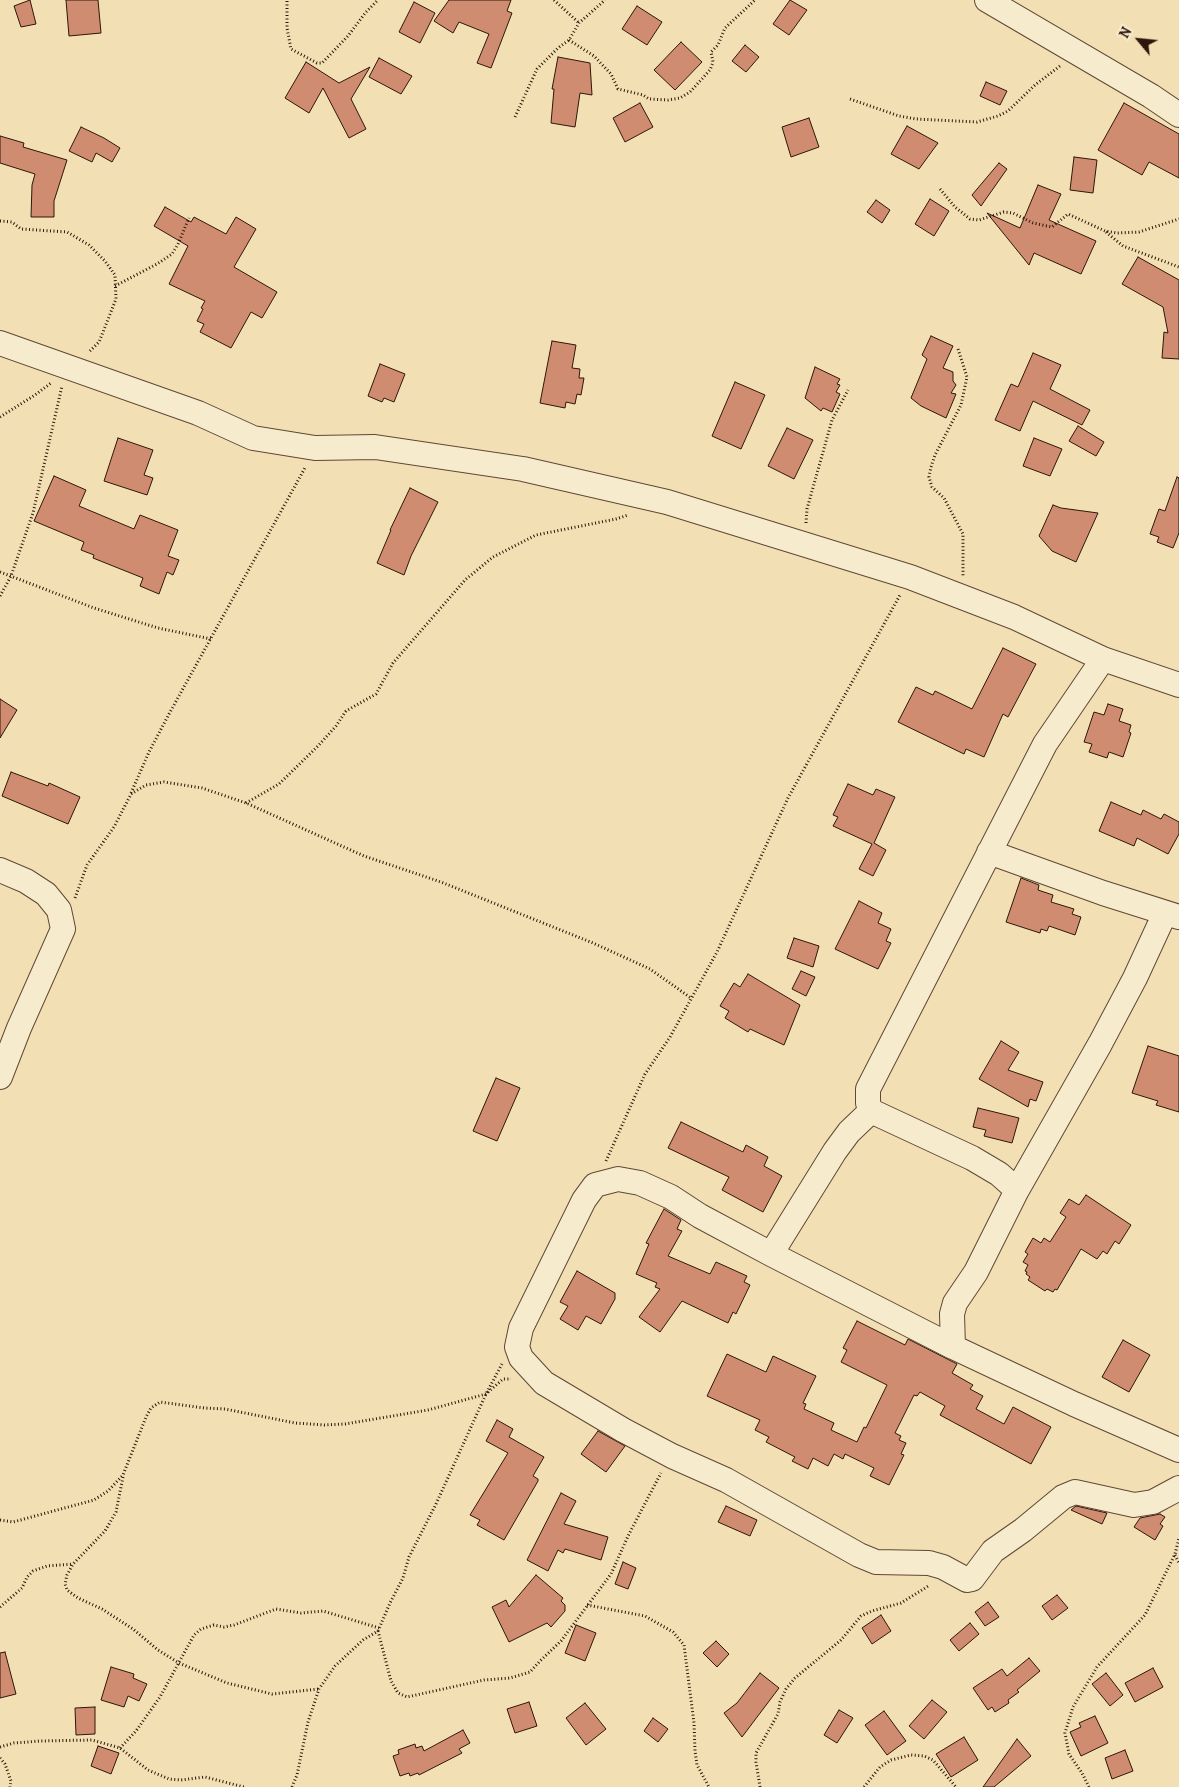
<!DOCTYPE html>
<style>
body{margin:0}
#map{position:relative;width:1179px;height:1787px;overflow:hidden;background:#f2e0b4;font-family:Alegreya,serif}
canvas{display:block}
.north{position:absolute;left:1114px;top:15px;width:50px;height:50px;-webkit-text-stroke:4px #f7ebce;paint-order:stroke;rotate:298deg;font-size:14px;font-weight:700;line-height:20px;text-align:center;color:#2e160a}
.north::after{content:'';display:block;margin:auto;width:18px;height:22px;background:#2e160a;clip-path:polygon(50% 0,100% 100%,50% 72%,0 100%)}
</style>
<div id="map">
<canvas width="1179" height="1787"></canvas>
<div class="north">N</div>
</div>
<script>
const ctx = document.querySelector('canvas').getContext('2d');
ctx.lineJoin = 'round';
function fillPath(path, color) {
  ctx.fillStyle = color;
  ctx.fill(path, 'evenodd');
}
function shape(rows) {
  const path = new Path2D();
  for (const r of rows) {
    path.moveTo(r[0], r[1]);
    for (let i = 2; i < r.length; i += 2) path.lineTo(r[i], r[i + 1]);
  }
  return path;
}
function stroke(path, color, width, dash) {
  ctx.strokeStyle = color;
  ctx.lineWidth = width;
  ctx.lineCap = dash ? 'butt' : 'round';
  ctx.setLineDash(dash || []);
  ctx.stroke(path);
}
const building = shape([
 [30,0,36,24,21,27,14,6,30,0],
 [66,0,98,0,101,33,69,36,66,0],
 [449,0,511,0,507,11,512,13,491,68,477,63,489,34,459,22,453,33,434,21,449,0],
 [790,0,807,10,789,35,773,24,790,0],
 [414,2,435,13,420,43,399,32,414,2],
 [637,6,662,22,647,45,622,29,637,6],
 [681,42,702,62,675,90,654,70,681,42],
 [745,45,759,57,746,72,732,61,745,45],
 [558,57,590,63,592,95,580,93,575,127,551,123,554,89,552,89,558,57],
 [379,58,412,76,401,94,369,77,379,58],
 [306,62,339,83,370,67,351,99,366,129,349,138,323,88,309,113,285,98,306,62],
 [986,82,1007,91,1000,105,980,96,986,82],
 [640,103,653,127,625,142,613,118,640,103],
 [1124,103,1179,134,1179,178,1149,162,1142,175,1098,150,1124,103],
 [809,118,819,147,791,157,782,127,809,118],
 [907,126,938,143,919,169,891,154,907,126],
 [81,127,104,138,120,148,112,162,96,153,92,162,69,151,81,127],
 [0,136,24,143,23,147,67,160,54,201,54,217,31,217,32,185,35,174,0,163,0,136],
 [1074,157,1097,160,1093,193,1070,190,1074,157],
 [999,163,1007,169,981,206,972,195,999,163],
 [1038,185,1061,194,1049,220,1096,241,1081,274,1034,253,1029,265,987,213,1020,228,1038,185],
 [930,199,949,211,934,236,915,224,930,199],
 [876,200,890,210,882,223,867,212,876,200],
 [165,207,191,222,194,217,226,234,236,217,256,229,234,267,277,292,262,318,251,312,231,348,200,332,204,324,197,321,203,309,201,308,205,301,169,284,188,246,154,226,165,207],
 [1138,257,1179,280,1179,359,1162,358,1164,332,1168,333,1163,307,1122,284,1138,257],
 [931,336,953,346,943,368,953,372,953,381,956,385,951,393,956,394,946,418,921,406,911,398,927,359,922,355,931,336],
 [552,341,576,345,572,368,580,369,579,378,584,378,581,395,577,394,575,404,566,402,565,408,540,403,552,341],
 [1033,353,1061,365,1050,389,1090,410,1082,425,1033,401,1020,431,995,420,1011,384,1018,387,1033,353],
 [380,364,405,374,394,402,384,398,382,402,368,396,380,364],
 [815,367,840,379,837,384,840,385,836,392,840,394,832,412,823,408,821,411,805,398,815,367],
 [735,382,765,395,741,449,712,436,735,382],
 [1078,426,1104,442,1096,456,1069,441,1078,426],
 [787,428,813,440,794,479,768,466,787,428],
 [118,438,153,450,144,475,153,478,147,495,104,481,118,438],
 [1034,438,1062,449,1050,476,1023,466,1034,438],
 [54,476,86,490,79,506,134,529,140,515,178,530,168,556,179,560,173,575,167,572,159,594,140,586,143,578,93,558,94,555,81,550,84,542,34,521,54,476],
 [1177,477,1179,478,1179,533,1173,548,1157,542,1159,537,1150,534,1159,509,1165,511,1177,477],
 [410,488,438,502,411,556,404,575,377,563,391,530,390,530,410,488],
 [1053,505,1061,508,1098,513,1076,562,1052,551,1039,536,1053,505],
 [1003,648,1036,664,1008,717,1003,714,984,757,966,749,964,754,898,722,916,687,933,695,935,691,972,709,1003,648],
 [0,699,17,710,0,738,0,699],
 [1108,704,1123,709,1119,721,1131,725,1129,732,1131,733,1123,757,1109,752,1107,758,1089,752,1092,744,1084,742,1094,712,1104,715,1108,704],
 [11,772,48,786,49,783,80,797,68,824,2,796,11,772],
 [848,784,873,795,876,789,895,797,874,843,886,850,873,876,859,869,872,844,833,826,838,817,833,815,848,784],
 [1111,802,1141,815,1143,810,1161,819,1164,814,1179,822,1179,834,1168,854,1137,838,1134,846,1099,831,1111,802],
 [1021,878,1039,885,1038,890,1053,895,1051,902,1074,909,1072,914,1081,917,1075,935,1049,926,1047,931,1041,929,1040,933,1006,922,1021,878],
 [859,901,882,913,878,923,891,929,886,941,891,943,878,969,835,949,859,901],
 [794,938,819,946,813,967,787,958,794,938],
 [801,971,815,977,806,996,792,989,801,971],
 [748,974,800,1005,784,1045,750,1029,748,1032,725,1018,729,1011,720,1006,734,983,740,987,748,974],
 [1001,1041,1019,1052,1008,1070,1043,1082,1036,1101,1030,1099,1028,1107,979,1079,1001,1041],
 [1148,1046,1179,1056,1179,1112,1156,1105,1158,1101,1132,1093,1148,1046],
 [496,1078,520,1088,497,1141,473,1131,496,1078],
 [978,1108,1019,1118,1012,1143,984,1136,986,1130,973,1127,978,1108],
 [681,1122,743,1152,746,1145,768,1157,764,1166,782,1176,763,1212,722,1190,729,1177,668,1148,681,1122],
 [1086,1195,1131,1225,1119,1244,1115,1241,1107,1254,1103,1251,1097,1259,1081,1249,1057,1290,1055,1289,1053,1292,1047,1289,1045,1291,1028,1280,1030,1277,1026,1274,1027,1272,1025,1271,1028,1265,1023,1262,1028,1254,1025,1252,1033,1238,1041,1243,1044,1238,1050,1242,1066,1217,1060,1213,1069,1199,1079,1205,1086,1195],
 [664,1209,681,1220,677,1229,682,1231,668,1256,710,1274,716,1262,747,1276,744,1282,750,1285,736,1314,733,1312,728,1323,682,1301,660,1332,639,1317,660,1289,655,1287,657,1283,636,1274,649,1244,646,1243,664,1209],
 [577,1271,615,1293,615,1299,601,1324,586,1316,578,1330,560,1319,568,1306,560,1302,577,1271],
 [857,1321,905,1345,908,1339,957,1364,952,1373,973,1385,970,1389,983,1396,976,1409,1004,1424,1013,1407,1051,1427,1031,1464,940,1415,945,1406,920,1392,917,1396,914,1395,895,1433,901,1436,899,1440,906,1443,901,1454,904,1455,889,1485,870,1476,874,1468,845,1454,843,1459,834,1454,828,1466,813,1458,808,1469,792,1461,795,1457,766,1442,769,1437,755,1430,760,1420,707,1396,727,1354,766,1372,773,1356,816,1376,803,1403,806,1404,804,1409,834,1423,831,1430,857,1442,864,1427,866,1428,887,1385,841,1362,847,1350,843,1348,857,1321],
 [1123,1340,1150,1355,1129,1392,1102,1377,1123,1340],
 [497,1420,513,1429,509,1437,544,1457,533,1476,538,1479,538,1481,504,1540,477,1525,480,1520,470,1515,508,1453,486,1441,497,1420],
 [598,1431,625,1446,606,1472,581,1454,598,1431],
 [561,1493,576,1501,564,1524,608,1537,601,1560,565,1549,563,1553,558,1550,548,1571,527,1560,561,1493],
 [726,1506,757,1520,750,1536,718,1522,726,1506],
 [1076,1506,1107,1513,1102,1524,1071,1510,1076,1506],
 [1160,1514,1165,1517,1160,1524,1163,1526,1155,1540,1134,1527,1140,1518,1160,1514],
 [623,1562,636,1568,628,1589,615,1584,623,1562],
 [536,1575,563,1598,561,1601,565,1605,565,1611,551,1627,547,1623,509,1642,492,1607,506,1600,509,1607,536,1575],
 [1057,1595,1068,1608,1052,1620,1042,1606,1057,1595],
 [988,1602,999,1617,985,1626,975,1612,988,1602],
 [881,1615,891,1631,872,1644,862,1628,881,1615],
 [970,1623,979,1634,959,1651,950,1640,970,1623],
 [576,1625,596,1633,585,1661,565,1653,576,1625],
 [716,1641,729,1654,717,1667,703,1653,716,1641],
 [5,1652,16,1694,0,1698,0,1653,5,1652],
 [1029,1658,1040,1671,1017,1690,1019,1692,1008,1700,1009,1703,995,1712,992,1707,988,1710,973,1688,1002,1669,1007,1676,1029,1658],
 [111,1667,134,1674,133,1678,147,1684,139,1701,128,1696,124,1707,101,1700,111,1667],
 [1153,1668,1163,1687,1135,1702,1125,1683,1153,1668],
 [760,1673,779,1688,742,1737,724,1713,737,1703,760,1673],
 [1106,1673,1123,1695,1110,1706,1092,1684,1106,1673],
 [932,1700,947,1712,924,1739,909,1726,932,1700],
 [529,1702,537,1726,515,1733,507,1709,529,1702],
 [585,1703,606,1729,586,1745,566,1718,585,1703],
 [95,1707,95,1734,76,1735,75,1708,95,1707],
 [839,1710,853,1718,837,1743,824,1735,839,1710],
 [884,1711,906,1741,887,1755,865,1725,884,1711],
 [1095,1716,1108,1743,1081,1756,1070,1732,1081,1727,1079,1723,1095,1716],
 [653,1718,668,1729,658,1742,644,1731,653,1718],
 [463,1730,470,1743,459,1749,462,1753,419,1775,418,1773,410,1776,409,1773,400,1776,393,1756,399,1754,398,1750,415,1744,416,1748,422,1746,424,1751,463,1730],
 [964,1737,978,1760,951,1777,936,1754,964,1737],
 [1017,1739,1031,1756,994,1787,983,1787,1017,1739],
 [98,1746,119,1753,111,1774,91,1766,98,1746],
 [1125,1750,1133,1771,1112,1779,1105,1758,1125,1750]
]);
fillPath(building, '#d08c71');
stroke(building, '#2e160a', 1);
const minor = shape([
 [987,0,1151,96,1179,115],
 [0,343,198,413,253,438,315,448,375,447,523,469,667,502,910,577,1014,617,1103,659,1179,685],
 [989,852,1103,893,1179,917],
 [0,870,26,881,46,894,59,910,63,929,19,1028,0,1077],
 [1017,1190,999,1174,972,1158,871,1111,868,1103,868,1089,1045,744,1103,659],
 [771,1254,835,1151,849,1132,871,1111],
 [953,1347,952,1314,955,1303,976,1272,1017,1190,1100,1044,1135,978,1165,913],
 [1179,1450,1074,1404,953,1347,771,1254,700,1216,671,1197,640,1183,618,1179,595,1185,584,1200,521,1328,517,1347,521,1358,544,1383,623,1430,672,1456,726,1480,859,1555,876,1562,929,1563,943,1567,967,1580,972,1579,993,1551,1023,1530,1063,1497,1075,1492,1134,1505,1153,1502,1179,1488]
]);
stroke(minor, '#5f4834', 26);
stroke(shape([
 [554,0,579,23],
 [287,1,287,28,291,49,317,63,322,63,348,36,366,12,378,0],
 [569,40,594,56,611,74,618,89,643,95,649,99,668,100,680,98,690,92,710,70,713,62,711,52,718,45,725,28,755,0],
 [850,99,899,116,916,119,977,122,998,116,1008,111,1035,85,1060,66],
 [515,117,537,69,558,48,569,40,579,23,605,0],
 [940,189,955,207,970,219,979,220,1004,212,1013,213,1033,223,1052,227,1068,214,1105,231,1117,233,1139,232,1179,219],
 [0,221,12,222,21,229,67,232,89,245,105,261,115,275,116,299,99,342,89,352],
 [1106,232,1123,246,1179,267],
 [115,286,157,264,172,254,178,244,189,218],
 [958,349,967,377,961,405,935,455,931,467,929,477,932,487,944,498,963,534,963,577],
 [0,417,35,395,51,383],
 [806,523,807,509,832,420,848,390],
 [0,572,94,608,158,628,211,639],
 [0,596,11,576,33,513,62,386],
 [131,793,149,752,169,714,306,466],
 [246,803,279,784,318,746,336,726,346,711,376,694,393,663,465,580,493,557,536,535,616,519,628,515],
 [75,898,87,865,114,827,131,794,146,785,164,782,202,788,246,803,364,856,441,882,593,943,650,969,691,998],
 [606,1161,645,1074,670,1037,717,952,788,798,900,595],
 [123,1477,116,1512,105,1531,73,1564,67,1575,65,1584,67,1590,78,1598,102,1609,133,1629,158,1650,179,1663,227,1683,272,1694,319,1689],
 [0,1520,13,1522,94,1500,108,1491,123,1475,146,1417,151,1408,160,1402,204,1408,225,1409,295,1423,324,1425,345,1424,428,1410,486,1394,503,1379,511,1379],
 [1175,1555,1179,1563],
 [587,1605,645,1616,673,1632,684,1645,694,1723,695,1751,697,1765,709,1787],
 [0,1607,22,1588,27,1577,33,1571,47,1566,73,1564],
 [378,1631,391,1681,398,1693,407,1697,484,1680,510,1678,530,1672,540,1661,561,1641,611,1574,629,1534,661,1473],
 [0,1747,14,1743,40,1741,92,1740,120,1748,148,1770,169,1779,181,1780,205,1777,244,1787],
 [120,1748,136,1731,160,1697,194,1635,201,1629,214,1625,224,1627,234,1625,276,1609,301,1613,323,1611,379,1628],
 [0,1758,5,1764,11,1781,10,1787],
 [292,1787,297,1775,308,1722,319,1689,335,1666,363,1640,378,1631,390,1603,403,1578,409,1557,436,1504,486,1394,502,1364],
 [760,1787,756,1762,756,1753,778,1714,780,1702,786,1689,795,1678,841,1640,861,1616,872,1611,901,1603,930,1585],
 [864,1787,880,1767,891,1760,911,1755,924,1756,933,1760,956,1787],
 [1089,1787,1082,1773,1069,1754,1065,1733,1073,1707,1097,1667,1145,1615,1175,1554,1179,1538]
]), '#2e160a', 3, [1, 2.5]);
stroke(minor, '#f7ebce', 24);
</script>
